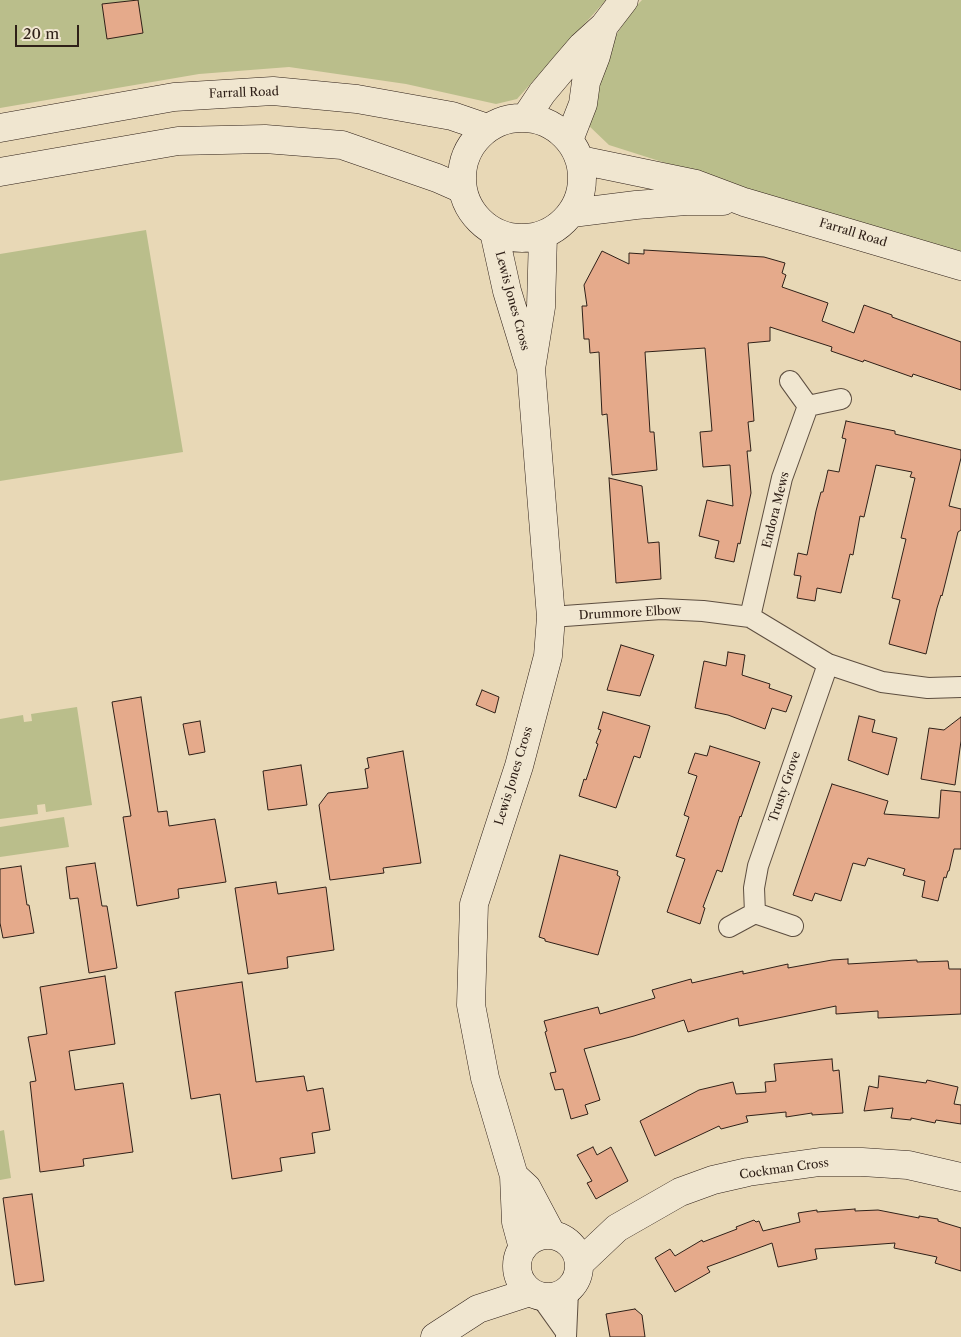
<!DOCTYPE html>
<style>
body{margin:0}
#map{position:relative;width:961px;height:1337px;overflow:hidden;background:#e8d8b6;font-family:"Libre Caslon Text",serif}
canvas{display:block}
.scale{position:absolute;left:15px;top:25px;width:64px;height:22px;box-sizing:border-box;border:2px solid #2f2018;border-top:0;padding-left:6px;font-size:15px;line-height:18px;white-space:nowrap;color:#2f2018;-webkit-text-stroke:4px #f0e6d0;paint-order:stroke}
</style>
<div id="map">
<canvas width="961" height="1337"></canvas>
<div class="scale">20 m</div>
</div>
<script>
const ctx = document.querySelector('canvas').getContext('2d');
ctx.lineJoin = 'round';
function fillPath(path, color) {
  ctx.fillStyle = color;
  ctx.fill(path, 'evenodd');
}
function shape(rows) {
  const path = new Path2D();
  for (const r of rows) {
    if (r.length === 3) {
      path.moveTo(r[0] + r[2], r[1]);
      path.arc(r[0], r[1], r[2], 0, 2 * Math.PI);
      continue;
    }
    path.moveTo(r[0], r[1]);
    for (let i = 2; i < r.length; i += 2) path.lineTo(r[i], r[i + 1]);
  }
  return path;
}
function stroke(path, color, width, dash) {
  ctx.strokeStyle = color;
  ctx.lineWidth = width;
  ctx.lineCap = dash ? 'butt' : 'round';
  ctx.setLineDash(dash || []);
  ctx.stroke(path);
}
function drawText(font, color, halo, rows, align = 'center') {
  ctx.font = font + ' "Libre Caslon Text",serif';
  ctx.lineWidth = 4;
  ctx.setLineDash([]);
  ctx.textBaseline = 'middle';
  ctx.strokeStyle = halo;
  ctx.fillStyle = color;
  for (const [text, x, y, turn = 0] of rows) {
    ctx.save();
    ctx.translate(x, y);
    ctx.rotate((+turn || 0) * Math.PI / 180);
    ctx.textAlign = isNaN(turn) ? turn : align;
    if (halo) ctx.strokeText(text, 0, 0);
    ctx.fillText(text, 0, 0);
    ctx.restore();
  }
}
fillPath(shape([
 [0,0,606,0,517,99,496,104,406,84,289,67,199,74,0,108],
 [642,0,961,0,961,257,609,145,587,124,604,54,633,9],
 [146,230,183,452,0,481,0,254],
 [77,707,92,805,46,812,45,804,37,805,38,814,0,819,0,719,23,715,24,722,32,721,31,714],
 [64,817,69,847,0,857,0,827],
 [4,1130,11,1178,0,1180,0,1131]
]), '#babe8b');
const building = shape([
 [138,0,143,33,107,39,102,4,138,0],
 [644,250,764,257,785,263,782,273,786,275,782,287,828,303,822,321,854,333,864,305,892,315,892,317,961,342,961,390,913,374,912,377,864,360,863,362,831,351,832,347,770,327,770,341,748,343,754,421,748,422,751,451,747,451,751,493,740,544,738,543,734,562,715,558,719,541,699,536,707,500,733,506,730,465,703,467,700,432,712,431,705,348,645,352,650,432,654,432,657,470,612,475,607,414,602,415,599,352,590,353,589,339,584,339,582,306,587,306,584,285,602,251,629,264,629,253,644,254,644,250],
 [846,421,895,431,895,434,961,450,961,458,949,506,961,509,961,530,958,532,942,596,941,595,937,608,926,654,889,644,900,600,892,598,906,539,901,538,915,478,910,477,912,472,876,465,864,517,860,516,853,555,850,554,841,593,817,588,815,601,797,598,801,576,794,575,798,553,807,555,816,511,821,492,823,492,828,470,839,472,846,439,842,438,846,421],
 [609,478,642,486,648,543,659,542,661,579,616,583,609,478],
 [621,645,654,655,640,696,607,690,621,645],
 [728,652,745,655,742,675,770,684,769,688,792,696,786,712,772,708,765,729,728,715,695,708,704,661,726,666,728,652],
 [482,690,499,697,495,713,476,705,482,690],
 [141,697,158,812,167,811,169,826,215,819,226,882,178,889,179,898,137,906,123,817,131,816,112,702,141,697],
 [603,712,650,726,640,758,634,756,616,808,579,796,584,779,586,780,598,744,596,743,601,730,598,729,603,712],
 [859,716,875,720,872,732,897,738,888,775,848,760,859,716],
 [961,717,961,741,955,785,921,779,929,728,944,730,961,717],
 [200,721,205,752,189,755,183,724,200,721],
 [710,746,760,762,741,817,740,816,722,872,717,870,703,907,705,908,700,924,667,912,685,859,676,856,689,817,684,815,697,776,688,773,695,753,707,756,710,746],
 [403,751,421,863,383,868,384,873,330,880,319,805,328,793,368,788,365,769,369,768,367,758,403,751],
 [301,765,307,805,268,810,263,771,301,765],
 [832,784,888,801,884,814,939,818,941,790,961,792,961,849,954,849,949,871,948,871,946,878,944,877,938,901,922,897,925,881,903,875,905,869,868,858,865,866,853,863,841,901,815,893,812,901,793,895,832,784],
 [560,855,618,871,617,875,620,877,598,955,545,941,545,939,539,937,560,855],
 [95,863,102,906,107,906,117,968,89,973,78,898,70,899,66,867,95,863],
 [21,866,27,905,29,905,34,933,3,938,0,923,0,869,21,866],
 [276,882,278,894,326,887,334,950,287,957,288,968,248,974,235,888,276,882],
 [848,959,848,964,917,960,917,962,948,961,949,969,961,969,961,1014,878,1018,878,1011,836,1014,836,1006,739,1026,738,1018,688,1032,684,1020,634,1036,584,1049,600,1100,585,1105,588,1114,571,1119,563,1089,555,1090,550,1073,556,1072,545,1032,547,1031,544,1021,598,1007,600,1014,655,998,652,990,691,979,692,983,743,971,743,974,788,964,788,968,832,960,848,959],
 [105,976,115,1044,69,1051,75,1090,123,1083,133,1152,83,1159,84,1166,40,1172,30,1082,36,1081,28,1037,47,1034,40,987,105,976],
 [242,982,256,1082,304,1076,307,1091,323,1088,330,1130,312,1133,315,1153,280,1158,282,1171,232,1179,220,1094,191,1099,175,992,242,982],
 [832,1059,833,1071,839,1070,843,1113,812,1115,812,1113,786,1117,786,1112,746,1116,748,1122,721,1129,719,1126,655,1156,640,1121,699,1090,733,1082,736,1094,766,1092,765,1082,776,1081,774,1064,832,1059],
 [879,1076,926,1083,927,1080,958,1087,954,1104,961,1105,961,1124,936,1120,935,1123,911,1118,911,1120,891,1118,893,1108,864,1111,869,1086,878,1088,879,1076],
 [593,1147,597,1155,611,1147,628,1181,596,1199,587,1183,592,1181,577,1155,593,1147],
 [32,1194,44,1281,15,1285,3,1198,32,1194],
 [855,1209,855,1211,878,1210,919,1218,919,1216,938,1219,938,1221,961,1228,961,1271,935,1263,937,1257,894,1248,895,1243,815,1249,817,1259,778,1267,772,1243,707,1267,710,1272,675,1292,655,1258,670,1249,675,1256,702,1240,703,1242,737,1229,736,1227,754,1220,756,1222,759,1221,763,1231,800,1222,798,1213,817,1210,817,1212,855,1209],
 [635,1309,642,1315,645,1337,610,1337,606,1314,635,1309]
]);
fillPath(building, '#e5aa8b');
stroke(building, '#2f2018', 1);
const street = shape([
 [790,381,808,406,841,399],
 [551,617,661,609,703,611,750,617,828,664,882,682,928,688,961,687],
 [750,617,782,478,808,406],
 [755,913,754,888,758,866,828,664],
 [729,927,755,913,793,926],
 [541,1297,566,1332],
 [566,1337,568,1291]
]);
const secondary = shape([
 [526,117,542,93,563,68,582,46,604,26,624,0],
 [522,178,60],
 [0,128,174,97,273,91,357,99,452,116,487,128],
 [569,140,583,104,586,82,596,56,604,26],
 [580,160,696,184,744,202,961,266],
 [0,172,178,141,265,139,342,145,437,178,462,189],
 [572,213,636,205,686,201,723,201],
 [494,232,507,291,529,363],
 [514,1176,527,1188,552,1235],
 [548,1266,31],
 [523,1248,516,1222,514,1176,485,1078,471,1005,474,904,519,766,548,656,551,617,531,369,541,307,543,235],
 [580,1263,617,1228,680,1192,713,1180,748,1172,820,1162,862,1162,908,1165,961,1177],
 [435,1337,478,1309,530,1292]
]);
stroke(street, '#5d4e40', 22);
stroke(secondary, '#2f2018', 29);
stroke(street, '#f0e6d0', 20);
stroke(secondary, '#f0e6d0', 28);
drawText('12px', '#2f2018', '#f0e6d0', [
 ["Farrall Road",244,93,-2],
 ["Farrall Road",853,233,17],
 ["Lewis Jones Cross",512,301,75],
 ["Endora Mews",776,510,-76],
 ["Drummore Elbow",630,613,-3],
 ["Lewis Jones Cross",514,776,-73],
 ["Trusty Grove",785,787,-71],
 ["Cockman Cross",784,1169,-8]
]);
</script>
